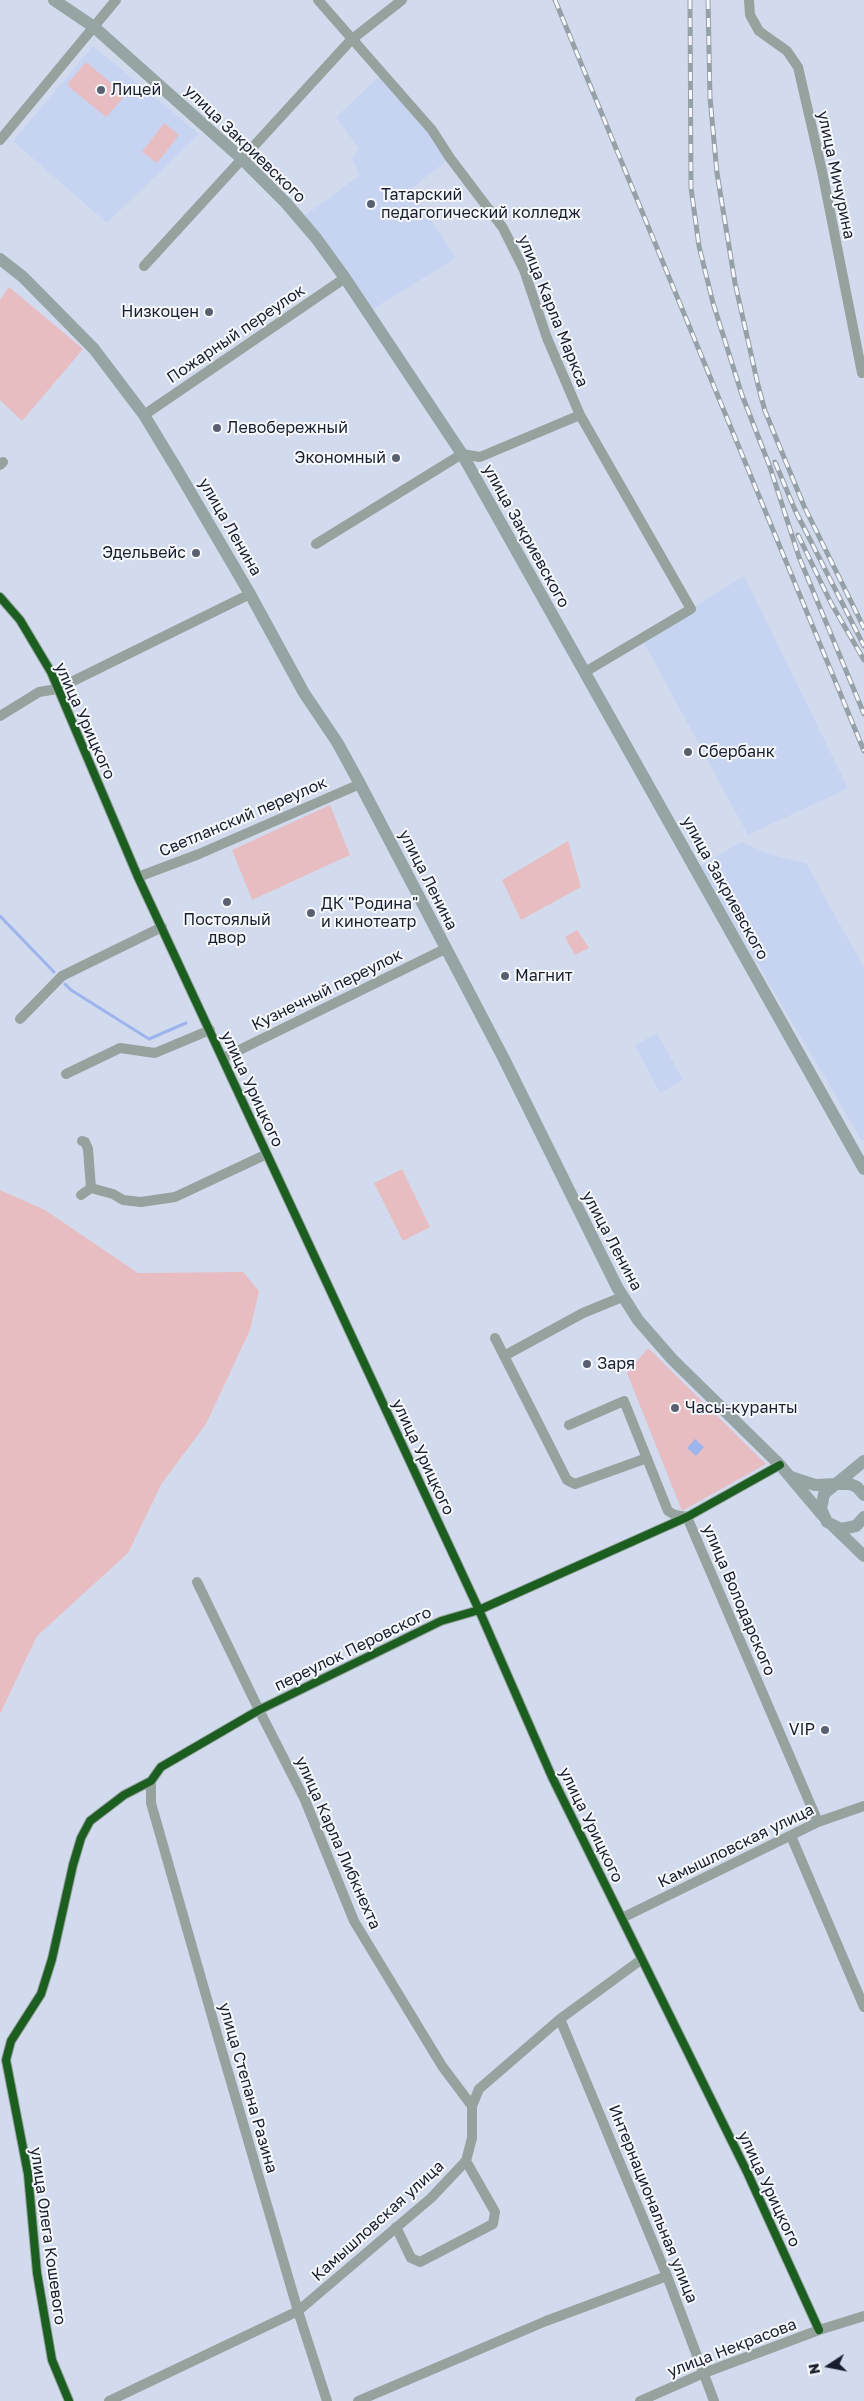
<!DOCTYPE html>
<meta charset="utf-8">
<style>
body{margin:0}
#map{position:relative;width:864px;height:2401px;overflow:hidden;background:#d2dbee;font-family:"Golos Text",sans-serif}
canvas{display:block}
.north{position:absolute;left:804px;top:2341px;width:50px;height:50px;-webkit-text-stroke:4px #f6f8fc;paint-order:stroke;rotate:259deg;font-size:14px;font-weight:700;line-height:20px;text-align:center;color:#181e2e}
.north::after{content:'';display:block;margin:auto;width:18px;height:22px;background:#181e2e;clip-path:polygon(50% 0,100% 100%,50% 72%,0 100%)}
</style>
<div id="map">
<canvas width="864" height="2401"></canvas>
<div class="north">N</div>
</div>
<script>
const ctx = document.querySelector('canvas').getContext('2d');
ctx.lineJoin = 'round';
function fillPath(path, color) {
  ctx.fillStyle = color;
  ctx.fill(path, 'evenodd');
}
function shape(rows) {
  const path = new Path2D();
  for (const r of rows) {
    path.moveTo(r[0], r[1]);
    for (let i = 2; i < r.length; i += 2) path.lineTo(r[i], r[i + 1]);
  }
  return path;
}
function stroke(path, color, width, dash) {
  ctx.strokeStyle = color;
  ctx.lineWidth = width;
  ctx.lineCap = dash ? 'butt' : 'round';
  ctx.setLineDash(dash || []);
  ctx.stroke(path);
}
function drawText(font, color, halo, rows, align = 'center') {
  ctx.font = font + ' "Golos Text",sans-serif';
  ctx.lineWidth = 4;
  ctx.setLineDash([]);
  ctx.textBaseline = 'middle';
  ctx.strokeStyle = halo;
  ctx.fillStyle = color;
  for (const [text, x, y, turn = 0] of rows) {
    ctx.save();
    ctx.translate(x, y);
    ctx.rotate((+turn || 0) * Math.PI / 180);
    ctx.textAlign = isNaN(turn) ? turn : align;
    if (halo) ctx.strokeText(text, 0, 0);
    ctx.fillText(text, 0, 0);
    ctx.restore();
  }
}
fillPath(shape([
 [93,46,199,134,107,223,13,141],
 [382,74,450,158,411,189,456,258,368,312,300,219,360,175,352,158,359,149,336,117],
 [744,576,848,788,748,835,642,639],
 [741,842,775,856,806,863,864,968,864,1139,862,1141,700,866],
 [657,1033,683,1080,660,1093,635,1045]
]), '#c6d4f2');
fillPath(shape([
 [86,62,123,93,124,97,106,117,69,87,68,83],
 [164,123,179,135,157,163,142,152],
 [9,287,83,349,22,421,0,400,0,300],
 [330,805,350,855,252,900,232,850],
 [568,841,581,887,521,920,502,880],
 [577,930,589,948,575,955,565,937],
 [402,1169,430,1227,403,1241,374,1183],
 [0,1190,45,1210,138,1273,243,1272,259,1291,250,1330,206,1424,162,1483,128,1553,37,1636,0,1714],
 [648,1348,766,1464,682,1511,627,1373]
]), '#e7bdc1');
fillPath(shape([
 [695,1439,704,1447,696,1456,687,1448]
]), '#9db4ed');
stroke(shape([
 [0,916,54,972],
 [65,984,71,990,149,1039,186,1023]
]), '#9db4ed', 3);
stroke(shape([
 [318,0,432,130,450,158,503,228,524,270,547,338,580,415,691,609,585,672],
 [749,0,750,15,759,31,787,51,798,67,822,171,862,373],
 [0,140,116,0],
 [144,266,351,40,402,0],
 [144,415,345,278],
 [0,465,3,462],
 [316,544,462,454,480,457,580,415],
 [0,597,20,620,51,672,138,877,479,1610,552,1777,747,2172,819,2330],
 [0,716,39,692,57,689,250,594],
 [138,877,199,854,360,784],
 [20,1019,62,976,162,927],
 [223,1058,445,949],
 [66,1074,120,1048,155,1053,210,1030],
 [82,1141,85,1142,88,1149,91,1188],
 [81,1195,91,1188,113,1194,123,1200,141,1202,175,1197,267,1154],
 [495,1338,567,1480,575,1484,647,1458],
 [504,1356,583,1313,622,1297],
 [569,1425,624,1401,668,1511,675,1515,687,1517,818,1822],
 [197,1582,259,1710,305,1800,354,1921,442,2066,472,2106],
 [151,1781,151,1803,217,2034,298,2311,327,2401],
 [791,1836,864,2007],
 [622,1918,818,1822,864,1806],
 [560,2019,667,2276,714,2401],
 [396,2227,411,2258,420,2262,493,2224,495,2212,466,2161],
 [69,2401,52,2360,37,2273,28,2174,6,2060,11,2041,41,1994,52,1959,73,1865,81,1838,90,1821,124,1795,151,1781,161,1767,259,1710,441,1621,479,1610,687,1517,780,1465],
 [109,2401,298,2311,431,2198,466,2161,472,2138,472,2106,479,2089,560,2019,642,1959],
 [358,2401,546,2321,667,2276],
 [640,2401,704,2373,819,2330,864,2316]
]), '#95a29d', 10);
stroke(shape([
 [54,0,94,27,241,158,286,203,316,238,345,278,462,454,864,1169],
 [0,259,23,277,94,349,144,415,178,471,250,594,304,693,337,742,360,784,504,1059,617,1287,638,1320,672,1359,780,1465,823,1516],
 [791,1477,815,1485,836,1484,864,1461],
 [864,1495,857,1487,850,1484,836,1484,824,1494,821,1509,827,1522,841,1529,856,1526,864,1517],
 [833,1526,864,1556]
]), '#96a4a4', 12);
const rail = shape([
 [555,0,864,751],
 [690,0,691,188,699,246,713,303,742,395,770,467,799,557,864,714],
 [708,0,710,98,717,173,735,283,758,385,765,411,804,506,864,628],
 [775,462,795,510,864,646],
 [798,535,831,603,864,660]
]);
stroke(rail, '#96a0a7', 5);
stroke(rail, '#f6f8fc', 3, [9]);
stroke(shape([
 [0,597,20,620,51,672,138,877,479,1610,552,1777,747,2172,819,2330],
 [69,2401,52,2360,37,2273,28,2174,6,2060,11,2041,41,1994,52,1959,73,1865,81,1838,90,1821,124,1795,151,1781,161,1767,259,1710,441,1621,479,1610,687,1517,780,1465]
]), '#1b5e20', 8);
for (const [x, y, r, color] of [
 [101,90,5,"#596071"],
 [371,204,5,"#596071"],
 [209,312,5,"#596071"],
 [217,428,5,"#596071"],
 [396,458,5,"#596071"],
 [196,553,5,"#596071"],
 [688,752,5,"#596071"],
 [227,902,5,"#596071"],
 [311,913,5,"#596071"],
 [505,976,5,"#596071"],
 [587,1364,5,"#596071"],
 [675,1408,5,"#596071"],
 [825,1730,5,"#596071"]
]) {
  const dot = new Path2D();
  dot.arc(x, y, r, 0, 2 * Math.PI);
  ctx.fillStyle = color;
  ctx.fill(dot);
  stroke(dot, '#f6f8fc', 2);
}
drawText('16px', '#181e2e', '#f6f8fc', [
 ["Лицей",111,90],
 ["Татарский",381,195],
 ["педагогический колледж",381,213],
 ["Низкоцен",199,312,"right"],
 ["Левобережный",227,428],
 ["Экономный",386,458,"right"],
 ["Эдельвейс",186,553,"right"],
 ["Сбербанк",698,752],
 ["ДК \"Родина\"",321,904],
 ["и кинотеатр",321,922],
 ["Постоялый",227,920,"center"],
 ["двор",227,938,"center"],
 ["Магнит",515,976],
 ["Заря",597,1364],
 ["Часы-куранты",685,1408],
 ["VIP",815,1730,"right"]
], 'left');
drawText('16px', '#181e2e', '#f6f8fc', [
 ["улица Закриевского",245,144,44],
 ["улица Мичурина",836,175,78],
 ["улица Карла Маркса",553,311,68],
 ["Пожарный переулок",236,334,-34],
 ["улица Ленина",230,527,60],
 ["улица Закриевского",526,536,61],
 ["улица Урицкого",85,721,66],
 ["Светланский переулок",243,817,-23],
 ["улица Ленина",428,880,63],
 ["улица Закриевского",725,888,61],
 ["Кузнечный переулок",327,990,-26],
 ["улица Урицкого",252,1089,65],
 ["улица Ленина",612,1241,62],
 ["улица Урицкого",423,1457,65],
 ["улица Володарского",739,1600,67],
 ["переулок Перовского",353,1649,-26],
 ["улица Урицкого",591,1825,64],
 ["улица Карла Либкнехта",338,1843,66],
 ["Камышловская улица",736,1846,-26],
 ["улица Степана Разина",248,2088,74],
 ["улица Урицкого",769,2189,65],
 ["Интернациональная улица",653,2204,68],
 ["Камышловская улица",378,2221,-42],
 ["улица Олега Кошевого",48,2236,82],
 ["улица Некрасова",732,2348,-21]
]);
</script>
